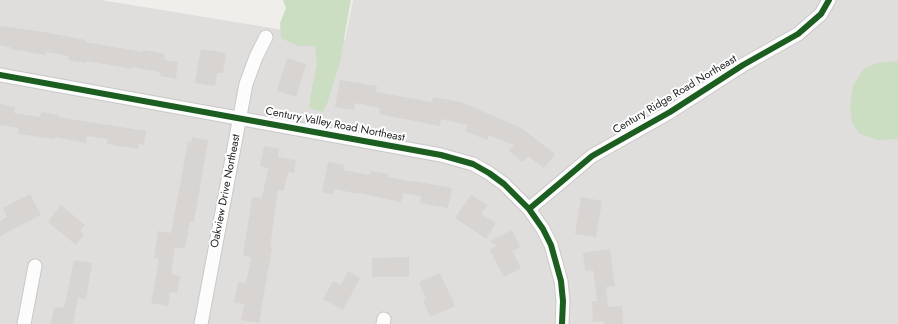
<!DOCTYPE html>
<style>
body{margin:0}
canvas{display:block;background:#f0eeeb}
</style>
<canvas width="898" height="324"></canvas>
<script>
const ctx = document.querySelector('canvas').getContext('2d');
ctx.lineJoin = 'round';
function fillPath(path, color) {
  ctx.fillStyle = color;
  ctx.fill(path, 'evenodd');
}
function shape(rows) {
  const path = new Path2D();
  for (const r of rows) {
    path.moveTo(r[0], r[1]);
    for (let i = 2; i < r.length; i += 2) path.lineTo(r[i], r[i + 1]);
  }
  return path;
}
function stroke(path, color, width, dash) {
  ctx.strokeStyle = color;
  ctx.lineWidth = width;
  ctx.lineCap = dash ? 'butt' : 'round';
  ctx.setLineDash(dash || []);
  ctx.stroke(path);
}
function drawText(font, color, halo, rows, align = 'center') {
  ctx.font = font + ' Jost,sans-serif';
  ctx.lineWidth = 4;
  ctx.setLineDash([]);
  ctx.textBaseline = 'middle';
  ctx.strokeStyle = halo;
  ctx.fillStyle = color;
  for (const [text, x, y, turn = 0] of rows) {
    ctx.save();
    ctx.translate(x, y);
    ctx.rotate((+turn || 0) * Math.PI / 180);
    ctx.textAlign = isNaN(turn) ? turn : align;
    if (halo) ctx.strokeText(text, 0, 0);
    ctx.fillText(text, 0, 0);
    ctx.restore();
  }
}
fillPath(shape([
 [0,0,101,0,345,40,353,0,898,0,898,324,0,324]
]), '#dfdedc');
fillPath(shape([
 [283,0,351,0,340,62,328,101,323,112,309,108,311,93,317,63,315,46,298,46,281,38,280,23,286,8],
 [898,61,898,139,878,140,860,134,852,123,850,105,853,86,863,69,877,63]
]), '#cbdec1');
fillPath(shape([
 [0,26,44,32,85,40,85,42,143,52,143,50,165,54,164,60,178,62,176,79,160,76,160,72,133,67,133,69,87,61,86,63,68,60,69,56,46,52,46,55,10,49,10,47,0,45],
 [201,49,226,53,223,73,217,73,215,86,195,83],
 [287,58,306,64,296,97,277,91],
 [340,80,377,86,376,92,432,102,433,97,461,102,521,128,555,154,544,168,528,156,523,162,509,151,514,145,489,135,487,140,465,131,468,125,441,119,440,126,379,114,380,108,355,103,354,110,335,107],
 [0,104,15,107,14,113,40,117,41,112,59,115,58,117,146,131,144,145,139,144,138,149,107,144,107,139,87,136,86,143,55,137,55,139,18,134,19,128,0,125],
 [192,137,208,140,194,222,190,221,185,249,175,247,171,274,180,276,177,293,170,292,168,306,151,303,159,259,154,258,158,231,171,233,188,142,191,143],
 [264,146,279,149,278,157,296,160,294,173,288,172,284,191,278,190,270,247,272,247,259,323,241,320,244,304,234,302,238,282,246,284,251,257,243,256,252,197,262,198,268,168,260,166],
 [328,162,344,165,343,170,370,175,371,171,388,174,388,177,414,182,414,181,452,188,448,208,420,203,421,196,403,193,401,202,359,193,359,194,334,189,333,194,322,192],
 [30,194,41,215,0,236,0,221,7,217,3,208],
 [471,195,487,205,481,214,496,223,486,239,455,218],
 [581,197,602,201,596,237,575,234],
 [61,205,85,225,80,231,84,234,76,245,48,222],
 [512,230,520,247,512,251,521,268,504,277,490,250,497,246,490,241],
 [610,249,615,286,606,287,608,307,622,306,623,324,604,324,604,321,593,322,592,301,597,301,593,270,585,271,583,253],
 [409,257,409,277,372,277,372,258],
 [74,260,92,263,86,299,78,298,73,324,51,324,54,307,64,308],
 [348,271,360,278,343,310,323,299,333,281,341,285],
 [440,273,455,306,430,317,423,300,426,299,419,282]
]), '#d7d4d2');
const minor = shape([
 [0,75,441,155,473,164,489,173,504,184,529,209,543,229,551,245,561,281,563,301,562,324],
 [529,209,592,156,670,112,743,65,798,34,821,14,829,0],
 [24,324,35,266],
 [201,324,246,84,256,57,266,37],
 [383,324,384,319]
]);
stroke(minor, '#c9c8c7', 15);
stroke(minor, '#fdfcfc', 13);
stroke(shape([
 [0,75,441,155,473,164,489,173,504,184,529,209,543,229,551,245,561,281,563,301,562,324],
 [529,209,592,156,670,112,743,65,798,34,821,14,829,0]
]), '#1b5e20', 6);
drawText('11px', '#222', '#fff', [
 ["Century Ridge Road Northeast",675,95,-31],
 ["Century Valley Road Northeast",335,125,11],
 ["Oakview Drive Northeast",226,191,-79]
]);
</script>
